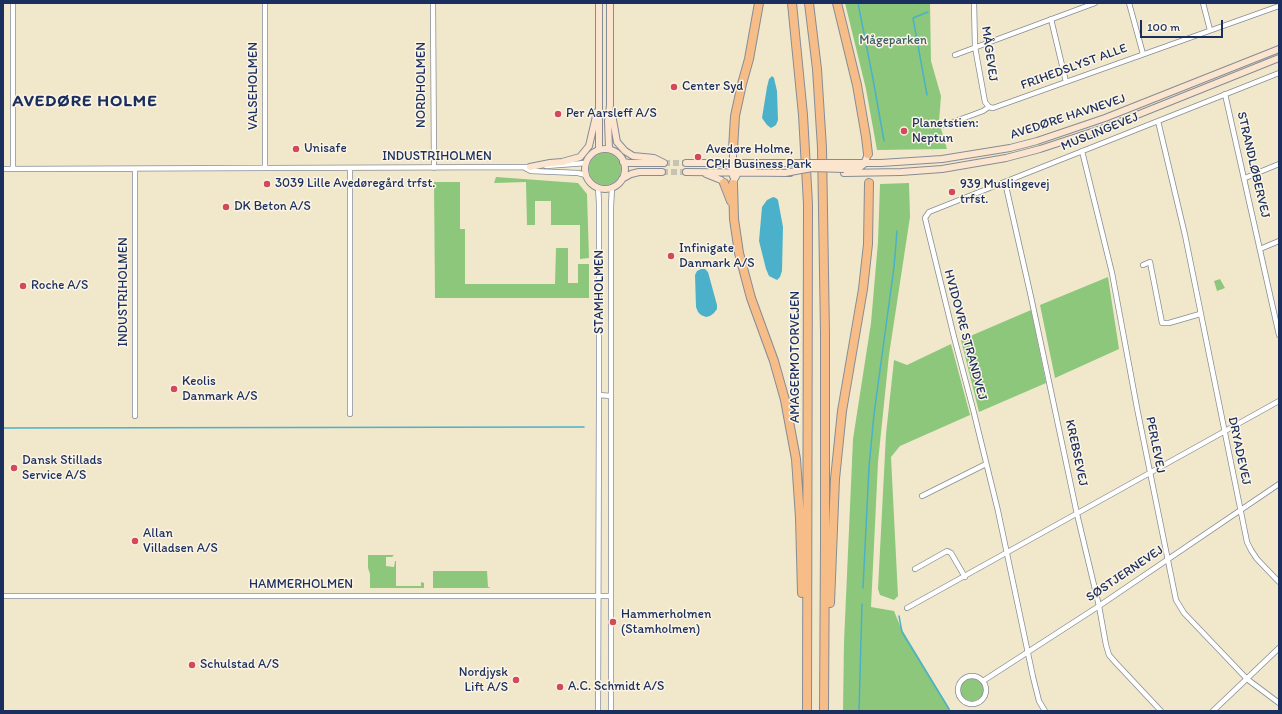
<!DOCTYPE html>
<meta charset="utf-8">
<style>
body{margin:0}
#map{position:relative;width:1282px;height:714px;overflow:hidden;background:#f1e8cb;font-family:Itim,sans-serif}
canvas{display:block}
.frame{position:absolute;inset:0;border:4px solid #1b2f5e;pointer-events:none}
.scale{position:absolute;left:1140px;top:20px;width:83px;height:18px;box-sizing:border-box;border:2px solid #1b2f5e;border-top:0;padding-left:5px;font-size:12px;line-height:14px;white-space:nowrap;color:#1b2f5e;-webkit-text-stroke:3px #fcf5e5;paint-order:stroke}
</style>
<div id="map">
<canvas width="1282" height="714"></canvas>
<div class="frame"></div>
<div class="scale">100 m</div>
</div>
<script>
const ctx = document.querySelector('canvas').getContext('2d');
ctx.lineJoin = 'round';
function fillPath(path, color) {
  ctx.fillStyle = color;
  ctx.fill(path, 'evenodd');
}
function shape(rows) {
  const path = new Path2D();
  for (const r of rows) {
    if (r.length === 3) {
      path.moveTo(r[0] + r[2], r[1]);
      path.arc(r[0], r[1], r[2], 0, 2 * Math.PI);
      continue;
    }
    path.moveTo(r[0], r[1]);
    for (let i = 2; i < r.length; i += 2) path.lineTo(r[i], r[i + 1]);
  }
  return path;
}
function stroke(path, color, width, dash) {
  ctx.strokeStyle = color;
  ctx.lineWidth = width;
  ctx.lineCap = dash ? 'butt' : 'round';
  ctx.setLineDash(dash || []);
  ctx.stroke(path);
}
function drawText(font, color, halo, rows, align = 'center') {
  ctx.font = font + ' Itim,sans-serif';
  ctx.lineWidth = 3;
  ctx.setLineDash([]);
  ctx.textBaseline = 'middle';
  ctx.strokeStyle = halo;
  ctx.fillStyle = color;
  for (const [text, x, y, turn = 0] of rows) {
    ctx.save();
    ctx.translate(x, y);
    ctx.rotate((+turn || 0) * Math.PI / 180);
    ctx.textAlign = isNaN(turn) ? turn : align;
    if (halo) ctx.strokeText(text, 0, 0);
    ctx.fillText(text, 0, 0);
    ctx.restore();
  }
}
fillPath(shape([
 [845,3,930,3,931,61,941,96,939,122,947,149,877,150,866,89],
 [605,169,16],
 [496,177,578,183,587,194,589,258,580,259,580,225,551,225,551,201,535,201,535,225,527,225,526,182,494,183],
 [434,182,460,182,460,229,465,229,465,284,555,284,556,248,568,248,568,283,578,283,578,264,589,264,589,298,435,298],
 [909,183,910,217,889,355,878,462,871,607,894,611,901,628,951,711,843,711,844,642,853,439,871,323,878,242,880,184],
 [1108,277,1119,349,1055,378,1040,305],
 [1220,279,1225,288,1217,291,1214,281],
 [1031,310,1046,383,979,412,961,340],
 [951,344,970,415,900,446,891,457,898,596,894,600,880,595,878,589,886,434,894,360,907,365],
 [368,555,394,555,392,557,386,557,386,566,394,567,395,561,396,561,396,586,421,586,421,582,424,583,424,588,370,588,370,574,368,568],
 [433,571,487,571,488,587,490,587,489,588,433,588],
 [972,689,12]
]), '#8cc77c');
fillPath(shape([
 [772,76,774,78,777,91,778,120,776,125,771,128,767,125,762,118,767,87,769,79],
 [773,197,776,198,778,200,783,227,782,271,780,277,777,280,769,276,766,269,759,241,762,207,767,200],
 [701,269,705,269,708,272,717,305,717,309,714,313,710,316,706,317,701,315,698,312,696,307,695,275,697,271]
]), '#4bb1ca');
stroke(shape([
 [858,3,873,79,884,141],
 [927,95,913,18,928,12],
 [3,428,584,427],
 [863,588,869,467,874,414,894,267,897,231],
 [899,616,902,632,949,709],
 [859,711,862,604]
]), '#4bb1ca', 1.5);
stroke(shape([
 [664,163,686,163],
 [662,172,686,172]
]), '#c6c3b5', 6, [6, 3]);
const street = shape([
 [265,3,265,168],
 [433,3,434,168],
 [974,3,975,47,985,102,989,107],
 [1129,3,1143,54],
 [1203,3,1210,30],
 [1051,19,1066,82],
 [955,55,1095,3],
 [1225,94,1279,335],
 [1158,121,1185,235,1247,542,1251,550,1257,559,1279,582],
 [945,125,983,111,989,107,993,108,1279,6],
 [1082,151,1112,273,1137,408,1176,600,1184,613,1247,679,1279,703],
 [546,166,586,163],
 [350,168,350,414],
 [525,168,531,171,578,173,586,175],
 [3,169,532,167],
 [13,169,13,3],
 [135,169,135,416],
 [1245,178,1279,164],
 [1005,182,1031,297,1077,514,1099,606,1106,645,1109,655,1116,663,1161,711],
 [598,187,599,203,599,395,598,711],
 [1260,249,1279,241],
 [1143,265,1150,262,1162,323,1169,323,1200,314],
 [599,395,611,396],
 [922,496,986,464],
 [915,569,947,551,951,553,965,577],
 [3,596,611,596],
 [907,608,1279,401],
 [972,690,14],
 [983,681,1099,606,1279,484],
 [611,711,611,207,612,187],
 [1045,711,1039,701,1033,677,998,511,973,409,954,337,925,218,929,212,1279,73],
 [1213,711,1279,648]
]);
const secondary = shape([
 [612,114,617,142,625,151,633,156,654,158,664,163],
 [609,149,608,121,610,105,610,3],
 [733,149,733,176],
 [605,169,20],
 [599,150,599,3],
 [623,162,629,163,662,163],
 [686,163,797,163],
 [844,163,881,163,942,159,1010,148,1037,141,1105,118,1279,49],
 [530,167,550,163,562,162,580,157,589,146,597,112],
 [844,169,860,167,864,164,868,154],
 [686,172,790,173],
 [844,173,901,172,942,169,1006,158,1040,149,1107,127,1279,58],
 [706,174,721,180,724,183],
 [622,179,631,174,639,172,662,172],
 [733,182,739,171,743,167,754,167]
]);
const highway = shape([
 [792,3,803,115,808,204,807,711],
 [809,3,817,69,822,148,825,334,825,542,824,711],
 [837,3,857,85,866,137,868,154],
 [733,149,735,116,742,84,749,59,759,3],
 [724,183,731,201],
 [733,184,734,219,739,253,751,298,774,361,785,400,796,459,800,518,802,593],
 [830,603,835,479,842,411,863,289,868,244,869,183]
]);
stroke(street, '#868c94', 6);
stroke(secondary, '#868c94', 8);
stroke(highway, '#868c94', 10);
stroke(street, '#fff', 4.5);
stroke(secondary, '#fce5cf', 6);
stroke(highway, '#f7bd88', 8);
const secondaryBridge = shape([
 [797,163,844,163],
 [785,173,812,168,844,169]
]);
stroke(secondaryBridge, '#868c94', 8, []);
stroke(secondaryBridge, '#fce5cf', 6);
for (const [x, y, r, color] of [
 [674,87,4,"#d1495b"],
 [558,114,4,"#d1495b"],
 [904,131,4,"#d1495b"],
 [296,149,4,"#d1495b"],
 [698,157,4,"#d1495b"],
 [267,184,4,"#d1495b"],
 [952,192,4,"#d1495b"],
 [226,207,4,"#d1495b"],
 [671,256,4,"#d1495b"],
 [23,286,4,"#d1495b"],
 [174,389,4,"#d1495b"],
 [14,468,4,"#d1495b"],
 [135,541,4,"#d1495b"],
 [613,622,4,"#d1495b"],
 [192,665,4,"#d1495b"],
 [516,680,4,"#d1495b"],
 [560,687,4,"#d1495b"]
]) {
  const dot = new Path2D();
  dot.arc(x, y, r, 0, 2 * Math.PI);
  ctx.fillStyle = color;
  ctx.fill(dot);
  stroke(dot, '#fcf5e5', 1.5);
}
drawText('13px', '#3d5d67', '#fcf5e5', [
 ["Mågeparken",893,41]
]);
drawText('13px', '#1b2f5e', '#fcf5e5', [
 ["MÅGEVEJ",989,54,82],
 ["FRIHEDSLYST ALLE",1074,67,-20],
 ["NORDHOLMEN",422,85,-90],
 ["VALSEHOLMEN",254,86,-90],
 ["AVEDØRE HAVNEVEJ",1068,117,-18],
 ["MUSLINGEVEJ",1100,132,-22],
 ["INDUSTRIHOLMEN",437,157],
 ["STRANDLØBERVEJ",1253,165,77],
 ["INDUSTRIHOLMEN",124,292,-90],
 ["STAMHOLMEN",600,292,-90],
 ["HVIDOVRE STRANDVEJ",965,335,75],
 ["AMAGERMOTORVEJEN",796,357,-90],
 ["PERLEVEJ",1155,445,79],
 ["DRYADEVEJ",1239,451,78],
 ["KREBSEVEJ",1076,453,78],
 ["SØSTJERNEVEJ",1125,574,-34],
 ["HAMMERHOLMEN",301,585]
]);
drawText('13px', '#1b2f5e', '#fcf5e5', [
 ["Center Syd",682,87],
 ["Per Aarsleff A/S",566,114],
 ["Planetstien:",912,124],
 ["Neptun",912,139],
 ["Unisafe",304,149],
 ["Avedøre Holme,",706,150],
 ["CPH Business Park",706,165],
 ["3039 Lille Avedøregård trfst.",275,184],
 ["939 Muslingevej",960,185],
 ["trfst.",960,200],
 ["DK Beton A/S",234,207],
 ["Infinigate",679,249],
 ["Danmark A/S",679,264],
 ["Roche A/S",31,286],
 ["Keolis",182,382],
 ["Danmark A/S",182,397],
 ["Dansk Stillads",22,461],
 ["Service A/S",22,476],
 ["Allan",143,534],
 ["Villadsen A/S",143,549],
 ["Hammerholmen",621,615],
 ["(Stamholmen)",621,630],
 ["Schulstad A/S",200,665],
 ["Nordjysk",508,673,"right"],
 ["Lift A/S",508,688,"right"],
 ["A.C. Schmidt A/S",568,687]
], 'left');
ctx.letterSpacing = '1px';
drawText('bold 17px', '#1b2f5e', '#fcf5e5', [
 ["AVEDØRE HOLME",85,102]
]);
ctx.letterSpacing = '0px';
</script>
